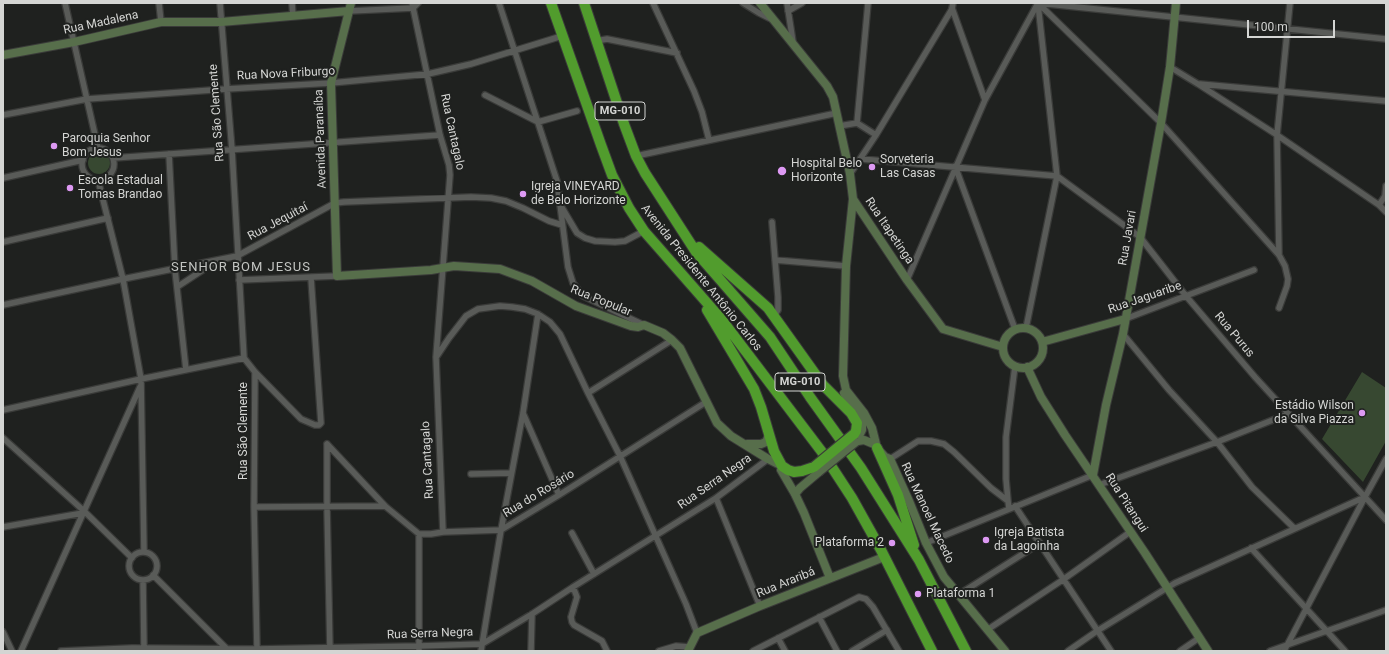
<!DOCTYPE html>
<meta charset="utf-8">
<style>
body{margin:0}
#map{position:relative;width:1389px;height:654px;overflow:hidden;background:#1f211f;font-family:Roboto,sans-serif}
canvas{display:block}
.frame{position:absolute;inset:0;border:4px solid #d4d5d3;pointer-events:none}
.scale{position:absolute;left:1247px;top:20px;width:88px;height:18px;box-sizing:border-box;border:2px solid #d4d5d3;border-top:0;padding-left:5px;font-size:12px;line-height:14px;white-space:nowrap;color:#d4d5d3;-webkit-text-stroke:3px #1f211f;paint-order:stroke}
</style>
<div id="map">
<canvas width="1389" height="654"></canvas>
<div class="frame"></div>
<div class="scale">100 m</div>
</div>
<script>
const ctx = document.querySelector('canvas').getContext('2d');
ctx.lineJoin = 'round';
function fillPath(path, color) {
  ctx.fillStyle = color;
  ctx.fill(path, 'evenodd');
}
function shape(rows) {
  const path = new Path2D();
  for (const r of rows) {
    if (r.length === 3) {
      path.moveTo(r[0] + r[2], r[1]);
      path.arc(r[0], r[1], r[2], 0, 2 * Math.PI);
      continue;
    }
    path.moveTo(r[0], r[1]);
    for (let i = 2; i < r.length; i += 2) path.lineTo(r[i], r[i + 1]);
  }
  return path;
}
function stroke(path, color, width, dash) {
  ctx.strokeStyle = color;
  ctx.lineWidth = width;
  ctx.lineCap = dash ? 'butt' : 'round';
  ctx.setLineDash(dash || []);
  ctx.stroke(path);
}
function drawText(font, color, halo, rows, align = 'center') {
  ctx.font = font + ' Roboto,sans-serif';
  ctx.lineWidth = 4;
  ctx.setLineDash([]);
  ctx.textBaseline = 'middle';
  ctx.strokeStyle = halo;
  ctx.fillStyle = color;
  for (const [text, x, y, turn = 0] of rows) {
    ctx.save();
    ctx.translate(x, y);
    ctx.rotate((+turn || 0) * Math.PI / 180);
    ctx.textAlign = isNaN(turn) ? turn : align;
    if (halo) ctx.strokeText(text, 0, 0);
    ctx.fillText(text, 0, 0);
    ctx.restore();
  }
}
fillPath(shape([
 [99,163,11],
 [1362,372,1386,388,1386,441,1363,482,1322,439]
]), '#374831');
const street = shape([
 [65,3,98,148],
 [159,3,161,22],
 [220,3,232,150,244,358,255,372,301,419,315,425,319,425,321,423,311,278],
 [292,3,293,16],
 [412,3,440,135,449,165,450,175,436,357,443,532],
 [499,3,557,181,568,267,573,283,583,296,644,325],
 [653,3,694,91,702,112,709,140],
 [743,3,759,13,771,19],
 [787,3,793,42],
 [1038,3,1386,39],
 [952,8,985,100],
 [349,11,413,8,418,3],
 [788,11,802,3],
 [596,41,607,39,677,53],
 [1170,67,1198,84,1277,135,1379,205,1386,212],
 [1200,84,1386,101],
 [485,95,538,122,577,111],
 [3,115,87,99,226,89,331,83,428,74,471,64,562,36],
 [857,123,868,3],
 [839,126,857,123,876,135],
 [98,164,16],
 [169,154,175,270,186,370],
 [636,156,837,113],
 [113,158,440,135],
 [861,159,1057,176,1140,237,1186,296,1255,377,1386,520],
 [955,166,1015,329],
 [850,174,876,135,952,9,953,3],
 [3,178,83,160],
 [98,180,123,279,141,379,144,552],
 [1379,205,1385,196,1386,186],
 [561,206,577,233,585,238,595,241,615,242,625,241,644,231],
 [772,222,778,297,778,310,774,316],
 [3,242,108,218],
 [1279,255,1277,135,1290,3],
 [775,260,846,266],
 [239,280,337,276],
 [907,280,985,100,1038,3,1161,123,1279,255,1285,266,1288,279,1287,286,1279,308],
 [177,287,215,262],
 [3,305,123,279,237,256,335,203,344,202,471,197,491,198,506,201,523,208,549,221,562,225],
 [1125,319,1254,270],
 [1026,328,1057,176,1038,4],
 [1123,334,1169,390,1217,442,1252,487,1294,528],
 [437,356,449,338,466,316,478,309,500,306,512,307,525,309,538,314,550,322,560,334,588,393,620,456,686,604,697,633],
 [255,372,254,507,257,649],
 [588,393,672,340],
 [3,410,141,379,244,358],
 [523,413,559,495],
 [3,438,84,511,132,558],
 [327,444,385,506,419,534,431,534,443,532,501,530,559,495,706,402],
 [327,444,327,507,330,651],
 [890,459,918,441,931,441,944,444,954,452,991,488,1008,501,1009,508],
 [471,474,511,473],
 [1099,485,1217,442,1288,414],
 [716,498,760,606],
 [1008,501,1006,479,1006,437,1015,366],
 [1015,506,1111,651],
 [254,507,385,506],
 [3,527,83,513],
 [572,533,594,574],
 [419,534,419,651],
 [926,543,1093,475],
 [1251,548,1345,651],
 [143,566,14],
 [153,575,228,650],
 [143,580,144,648],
 [573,587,577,597,571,617,572,622,574,625,602,641,607,651],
 [958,595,1040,543],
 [819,617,837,651],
 [987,630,1064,579,1130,532],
 [3,632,12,651],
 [778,638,785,651],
 [21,651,140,387],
 [61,651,132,648,257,649,419,646,482,644,532,614,573,587,716,498,768,459],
 [481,651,501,530,523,413,538,314],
 [531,651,532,614],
 [659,651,676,646,689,647],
 [753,651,859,597,866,599,873,607,899,651],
 [852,651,887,630],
 [1068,651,1097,631,1175,583,1365,497],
 [1180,651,1199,638],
 [1270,651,1386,610],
 [1284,651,1365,497,1386,459]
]);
const secondary = shape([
 [351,3,331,83,337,276,431,270,454,266,500,269,532,281,576,306,631,326,638,327,644,325,663,333,672,340,680,348,717,423,731,436,768,459,782,466,784,474],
 [760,3,827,86,833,97,850,174,853,199,907,280,943,329,1003,347],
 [3,55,74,42,161,22,221,22,349,11],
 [853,199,846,266,843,376,846,390,864,413,872,428,877,448,885,457,890,459,909,501,926,543,944,577,1005,651],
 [1023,348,20],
 [1042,342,1125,319],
 [1027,367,1041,397,1065,435,1145,553,1208,651],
 [844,393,850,405,860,418,862,424,862,430,856,442],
 [858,441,864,440,876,445],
 [747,444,761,444,766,442,769,435],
 [781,470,795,494,804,513,830,578],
 [1093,475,1106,405,1123,334,1161,123,1170,67,1176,3],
 [795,494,800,488,819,472],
 [688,651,697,633,760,606,884,557]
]);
const highway = shape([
 [551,3,601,145,612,175,629,208,644,231,722,320,822,452,852,498,881,550,932,651],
 [584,3,624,124,636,156,645,173,696,252,770,337,810,397,861,468,919,560,966,651],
 [699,247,768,308,823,385,851,413,857,423,856,431,854,434],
 [707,310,754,389,761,407,774,451,782,466,788,470,794,472,802,471,814,467],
 [877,448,898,495,914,545]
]);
stroke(street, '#3a3b39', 8);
stroke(secondary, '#3a3b39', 10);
stroke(highway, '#3a3b39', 12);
stroke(street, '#595b58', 5.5);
stroke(secondary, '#576e4b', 8);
stroke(highway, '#519c2d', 10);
const secondaryBridge = shape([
 [819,472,856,442]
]);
const highwayBridge = shape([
 [814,467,854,434]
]);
stroke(secondaryBridge, '#3a3b39', 10, []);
stroke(highwayBridge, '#3a3b39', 12, []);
stroke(secondaryBridge, '#576e4b', 8);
stroke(highwayBridge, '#519c2d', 10);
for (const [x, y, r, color] of [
 [54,146,4,"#dd99f3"],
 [872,167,4,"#dd99f3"],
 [782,171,5,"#dd99f3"],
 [70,188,4,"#dd99f3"],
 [523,194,4,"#dd99f3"],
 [1362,413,4,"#dd99f3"],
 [986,540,4,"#dd99f3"],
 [892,543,4,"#dd99f3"],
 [918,594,4,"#dd99f3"]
]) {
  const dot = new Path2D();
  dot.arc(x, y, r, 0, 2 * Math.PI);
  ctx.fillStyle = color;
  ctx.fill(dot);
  stroke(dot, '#1f211f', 1.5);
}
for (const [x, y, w] of [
 [620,111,50],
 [800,382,50]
]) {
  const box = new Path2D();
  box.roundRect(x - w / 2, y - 9, w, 18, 3);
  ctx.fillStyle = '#1f211f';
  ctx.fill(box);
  stroke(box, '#d4d5d3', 1);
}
drawText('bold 11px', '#d4d5d3', null, [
 ["MG-010",620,111],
 ["MG-010",800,382]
]);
drawText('12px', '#d4d5d3', '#1f211f', [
 ["Rua Madalena",101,23,-12],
 ["Rua Nova Friburgo",286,74,-3],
 ["Rua São Clemente",217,113,-94],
 ["Rua Cantagalo",452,132,78],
 ["Avenida Paranaíba",321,139,-92],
 ["Rua Jequitaí",278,222,-28],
 ["Rua Itapetinga",889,231,56],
 ["Rua Javari",1128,238,-80],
 ["Avenida Presidente Antônio Carlos",701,278,51],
 ["Rua Jaguaribe",1145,298,-19],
 ["Rua Popular",601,301,22],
 ["Rua Purus",1234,335,50],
 ["Rua São Clemente",244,431,-90],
 ["Rua Cantagalo",428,460,-93],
 ["Rua Serra Negra",715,482,-35],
 ["Rua do Rosário",539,494,-31],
 ["Rua Pitangui",1126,503,57],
 ["Rua Manoel Macedo",927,513,65],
 ["Rua Araribá",786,583,-22],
 ["Rua Serra Negra",430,634,-2]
]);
drawText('12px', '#d4d5d3', '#1f211f', [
 ["Paroquia Senhor",62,139],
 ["Bom Jesus",62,153],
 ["Sorveteria",880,160],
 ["Las Casas",880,174],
 ["Hospital Belo",791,164],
 ["Horizonte",791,178],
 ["Escola Estadual",78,181],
 ["Tomas Brandao",78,195],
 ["Igreja VINEYARD",531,187],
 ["de Belo Horizonte",531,201],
 ["Estádio Wilson",1354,406,"right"],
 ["da Silva Piazza",1354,420,"right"],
 ["Igreja Batista",994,533],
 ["da Lagoinha",994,547],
 ["Plataforma 2",884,543,"right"],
 ["Plataforma 1",926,594]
], 'left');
ctx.letterSpacing = '1px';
drawText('13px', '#c3c5c2', '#1f211f', [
 ["SENHOR BOM JESUS",241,268]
]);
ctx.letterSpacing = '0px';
</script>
